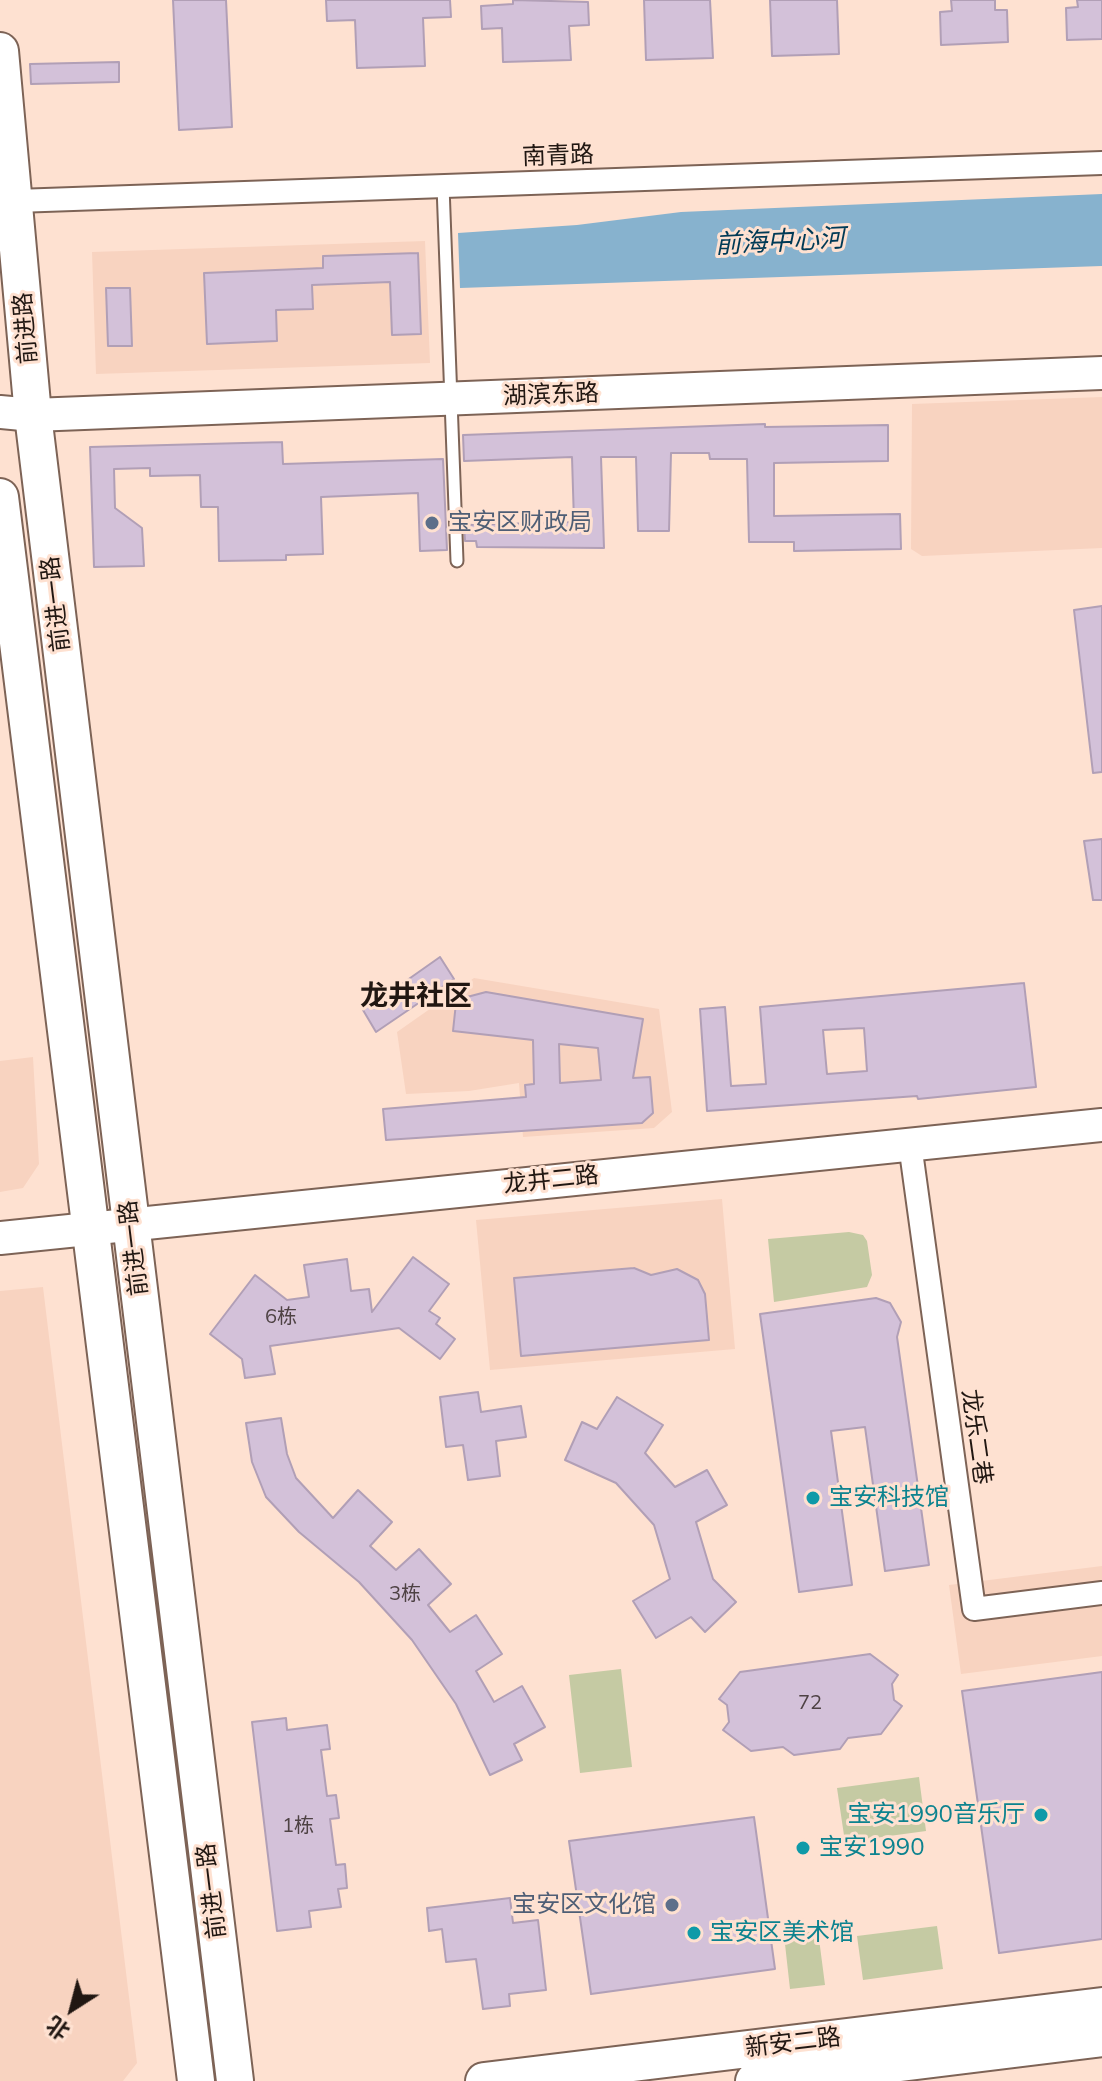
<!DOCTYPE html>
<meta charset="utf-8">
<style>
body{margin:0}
#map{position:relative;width:1102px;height:2081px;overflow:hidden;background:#fee1d1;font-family:Mulish,"Noto Sans SC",sans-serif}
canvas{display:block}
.north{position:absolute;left:32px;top:1969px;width:80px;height:80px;-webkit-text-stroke:6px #fee1d1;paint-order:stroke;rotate:216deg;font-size:22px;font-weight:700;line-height:32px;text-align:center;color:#211712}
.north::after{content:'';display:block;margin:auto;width:28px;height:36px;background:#211712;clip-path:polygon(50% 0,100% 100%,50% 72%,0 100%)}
</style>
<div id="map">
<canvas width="1102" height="2081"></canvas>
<div class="north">北</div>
</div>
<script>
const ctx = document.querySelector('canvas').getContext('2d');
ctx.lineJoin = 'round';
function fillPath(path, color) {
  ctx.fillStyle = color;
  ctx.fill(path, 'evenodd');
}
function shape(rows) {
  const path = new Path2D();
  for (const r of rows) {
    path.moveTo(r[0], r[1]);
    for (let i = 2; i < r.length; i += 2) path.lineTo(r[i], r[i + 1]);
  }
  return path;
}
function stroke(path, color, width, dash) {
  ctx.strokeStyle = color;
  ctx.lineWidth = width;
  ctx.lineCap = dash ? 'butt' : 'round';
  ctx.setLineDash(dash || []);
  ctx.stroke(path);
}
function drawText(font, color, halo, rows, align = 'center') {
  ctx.font = font + ' Mulish,"Noto Sans SC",sans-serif';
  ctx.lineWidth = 6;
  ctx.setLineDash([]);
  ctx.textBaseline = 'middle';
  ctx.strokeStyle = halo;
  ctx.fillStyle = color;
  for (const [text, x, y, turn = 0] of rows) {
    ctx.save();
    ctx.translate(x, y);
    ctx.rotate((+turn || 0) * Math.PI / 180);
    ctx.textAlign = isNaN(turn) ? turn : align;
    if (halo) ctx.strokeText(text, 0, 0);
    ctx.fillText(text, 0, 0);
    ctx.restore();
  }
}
fillPath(shape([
 [425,241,430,363,96,374,92,252],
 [1102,397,1102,548,922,556,911,549,912,404],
 [474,978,659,1009,672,1112,654,1128,523,1137,519,1083,469,1091,406,1094,397,1032],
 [33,1057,39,1164,23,1188,0,1192,0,1061],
 [722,1199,735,1349,490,1370,476,1220],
 [43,1287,137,2063,123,2081,0,2081,0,1291],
 [1102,1566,1102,1656,961,1674,949,1585]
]), '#f8d3c0');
fillPath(shape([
 [849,1232,863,1235,867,1241,872,1275,867,1287,774,1302,768,1239],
 [621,1669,632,1767,580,1773,569,1675],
 [919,1777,926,1831,845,1842,837,1788],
 [937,1926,943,1969,863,1980,857,1936],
 [818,1931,825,1985,790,1989,784,1935]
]), '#c5caa3');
fillPath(shape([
 [1102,194,1102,266,460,288,458,233,577,225,681,212]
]), '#87b2ce');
const building = shape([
 [173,0,226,0,232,127,179,130,173,0],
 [326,0,450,0,451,17,423,18,425,66,357,68,355,20,327,21,326,0],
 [513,0,588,2,589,25,569,26,571,60,503,62,502,28,482,29,481,6,513,4,513,0],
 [644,0,710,0,713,58,646,60,644,0],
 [770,0,837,0,839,54,772,56,770,0],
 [951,0,995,0,995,10,1007,10,1008,42,941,45,940,12,952,11,951,0],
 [1077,0,1102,0,1102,39,1067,40,1066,8,1078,7,1077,0],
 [119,62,119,82,31,84,30,64,119,62],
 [418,253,421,334,392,335,390,282,312,285,313,309,276,310,277,341,207,344,204,273,323,268,323,256,418,253],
 [106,288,130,288,132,346,108,346,106,288],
 [765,424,765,427,888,425,888,461,774,463,774,516,900,514,901,549,794,551,794,542,749,542,747,459,710,459,709,453,671,453,669,531,638,531,636,457,601,457,604,548,477,547,476,541,465,541,464,525,574,522,572,457,464,461,463,435,765,424],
 [282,442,283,464,443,459,447,550,420,551,418,493,321,497,323,554,286,555,286,560,219,561,218,507,201,507,200,475,150,476,150,468,114,469,115,508,142,528,144,566,94,567,90,447,282,442],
 [1102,606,1102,772,1093,773,1074,610,1102,606],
 [1102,839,1102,900,1093,900,1084,841,1102,839],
 [440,957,454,979,376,1032,363,1010,368,998,386,995,440,957],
 [1024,983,1036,1087,918,1099,917,1096,707,1111,700,1009,725,1007,731,1086,766,1084,760,1007,1024,983],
 [864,1028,867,1071,827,1074,823,1030,864,1028],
 [458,984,467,997,486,992,643,1019,633,1078,650,1077,653,1113,642,1123,386,1140,383,1109,526,1097,525,1085,534,1084,533,1040,453,1031,458,984],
 [559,1044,598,1048,601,1080,560,1083,559,1044],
 [413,1257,449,1284,429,1311,440,1318,436,1324,455,1339,440,1359,399,1328,270,1346,275,1374,245,1378,242,1359,210,1334,255,1275,287,1300,309,1297,304,1265,347,1259,351,1291,369,1289,372,1312,413,1257],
 [634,1268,651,1275,677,1269,698,1280,705,1294,709,1340,521,1356,514,1278,634,1268],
 [876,1298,890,1303,901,1322,897,1337,929,1565,885,1571,865,1427,831,1431,852,1585,799,1592,760,1314,876,1298],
 [478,1392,481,1412,521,1406,526,1437,496,1441,500,1476,468,1480,463,1445,446,1447,440,1397,478,1392],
 [617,1397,663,1425,645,1453,675,1487,707,1470,727,1505,696,1522,713,1579,736,1602,705,1632,691,1617,656,1638,633,1601,670,1579,654,1525,616,1483,565,1460,582,1422,597,1429,617,1397],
 [281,1418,287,1454,296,1478,333,1518,358,1490,392,1522,370,1546,396,1570,419,1549,451,1584,428,1605,450,1632,476,1615,502,1654,476,1671,494,1702,522,1686,545,1727,514,1744,522,1760,490,1775,456,1704,412,1640,359,1582,299,1532,266,1497,252,1462,246,1423,281,1418],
 [870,1654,898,1675,892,1684,894,1700,902,1706,881,1734,848,1738,840,1749,794,1755,783,1747,751,1751,723,1730,729,1722,727,1705,719,1699,740,1672,870,1654],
 [1102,1672,1102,1939,999,1953,962,1691,1102,1672],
 [286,1718,287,1730,327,1725,330,1749,321,1750,327,1796,336,1795,339,1818,330,1819,336,1865,345,1864,347,1888,338,1889,341,1907,309,1911,311,1927,277,1931,252,1722,286,1718],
 [754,1817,775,1969,591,1994,569,1841,754,1817],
 [510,1898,513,1923,538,1920,546,1990,509,1994,510,2006,483,2009,476,1959,446,1962,442,1929,429,1931,427,1908,510,1898]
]);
fillPath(building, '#d3c1d9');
stroke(building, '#b19fb6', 2);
const lane = shape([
 [443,186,457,561]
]);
const street = shape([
 [16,201,1102,163],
 [910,1144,974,1609,1102,1593]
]);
const secondary = shape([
 [0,412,33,415,1102,373],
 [0,1238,1102,1125]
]);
const primary = shape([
 [0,51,33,415,235,2081],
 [0,497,196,2081],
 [484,2081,1102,2006],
 [754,2081,1102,2038]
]);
stroke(lane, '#7d6356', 15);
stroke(street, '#7d6356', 26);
stroke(secondary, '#7d6356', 36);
stroke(primary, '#7d6356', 40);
stroke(lane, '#fff', 11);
stroke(street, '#fff', 22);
stroke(secondary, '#fff', 32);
stroke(primary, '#fff', 36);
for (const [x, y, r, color] of [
 [432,523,8,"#5c6f8a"],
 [813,1498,8,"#0f9aa8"],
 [1041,1815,8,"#0f9aa8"],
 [803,1848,8,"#0f9aa8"],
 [672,1905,8,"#5c6f8a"],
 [694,1933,8,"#0f9aa8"]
]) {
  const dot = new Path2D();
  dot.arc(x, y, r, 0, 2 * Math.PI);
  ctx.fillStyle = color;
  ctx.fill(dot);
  stroke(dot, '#fee1d1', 3);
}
drawText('20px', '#4e4244', null, [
 ["6栋",281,1317],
 ["3栋",405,1594],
 ["72",810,1703],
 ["1栋",298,1826]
]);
drawText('24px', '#211712', '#fee1d1', [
 ["南青路",558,156,-2],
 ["前进路",26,328,-95],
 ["湖滨东路",551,395,-2],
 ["前进一路",56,604,-97],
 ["龙井二路",551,1180,-6],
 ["前进一路",134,1248,-97],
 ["龙乐二巷",976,1437,82],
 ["前进一路",212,1891,-97],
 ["新安二路",793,2043,-7]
]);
drawText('24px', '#4e5e75', '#fee1d1', [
 ["宝安区财政局",448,523],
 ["宝安区文化馆",656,1905,"right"]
], 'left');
drawText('24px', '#0d838f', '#fee1d1', [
 ["宝安科技馆",829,1498],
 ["宝安1990音乐厅",1025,1815,"right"],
 ["宝安1990",819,1848],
 ["宝安区美术馆",710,1933]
], 'left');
drawText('italic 26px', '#003a56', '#fee1d1', [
 ["前海中心河",780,242,-3]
]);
drawText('bold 28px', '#211712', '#fee1d1', [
 ["龙井社区",416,997]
]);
</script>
